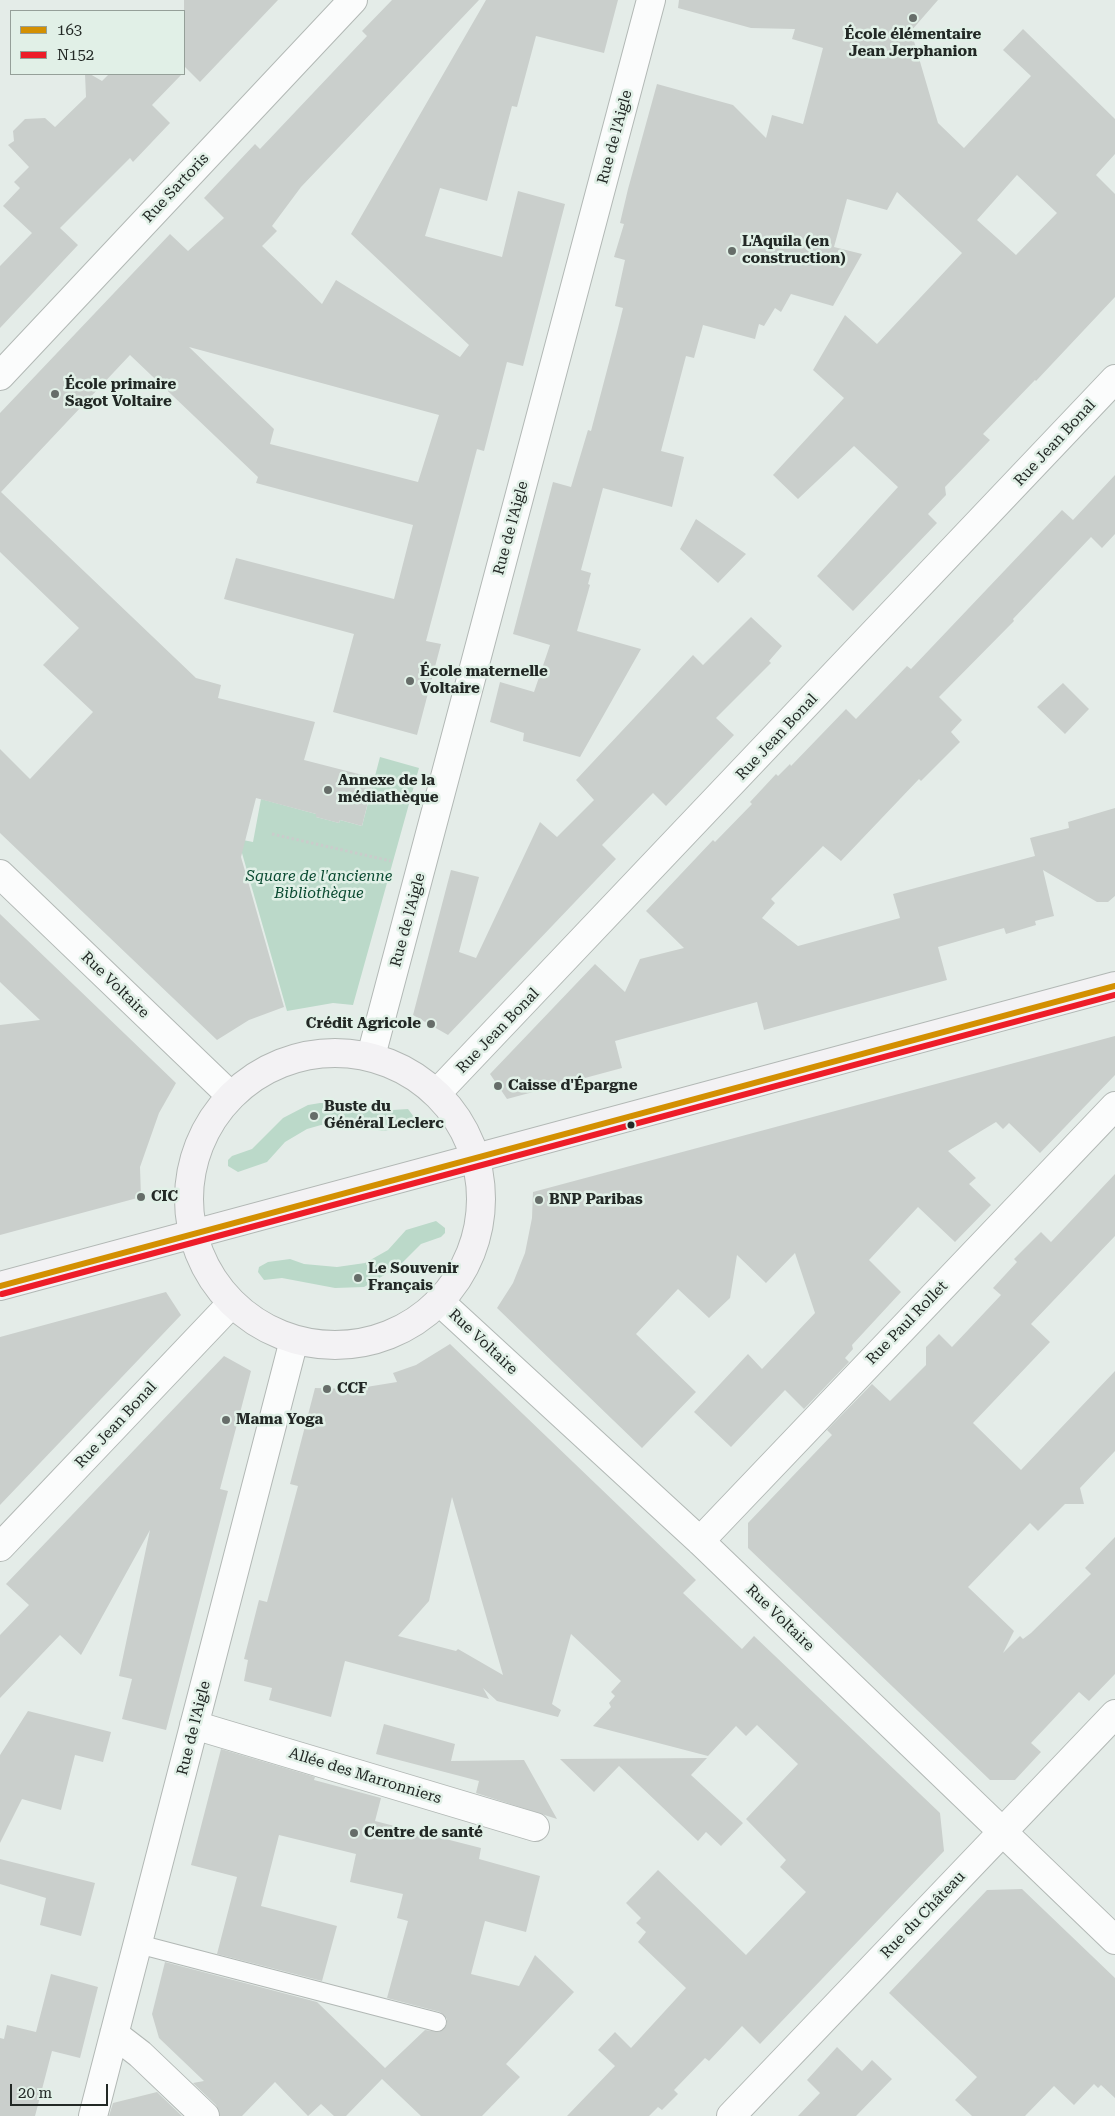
<!DOCTYPE html>
<meta charset="utf-8">
<style>
body{margin:0}
#map{position:relative;width:1115px;height:2116px;overflow:hidden;background:#e4ece8;font-family:"Roboto Serif",serif}
canvas{display:block}
.legend{position:absolute;left:10px;top:10px;width:175px;height:65px;box-sizing:border-box;background:#e1f0e7;border:1px solid #95a099;margin:0;padding:6px 9px;list-style:none;font-size:15px;color:#222825}
.legend li{display:flex;align-items:center;gap:10px;height:25px}
.legend b{width:25px;border:1px solid #95a099}
.scale{position:absolute;left:10px;top:2084px;width:98px;height:22px;box-sizing:border-box;border:2px solid #222825;border-top:0;padding-left:6px;font-size:15px;line-height:18px;white-space:nowrap;color:#222825;-webkit-text-stroke:4px #e1f0e7;paint-order:stroke}
</style>
<div id="map">
<canvas width="1115" height="2116"></canvas>
<ul class="legend">
<li><b style="height:6px;background:#d39002"></b>163</li>
<li><b style="height:6px;background:#ed1c29"></b>N152</li>
</ul>
<div class="scale">20 m</div>
</div>
<script>
const ctx = document.querySelector('canvas').getContext('2d');
ctx.lineJoin = 'round';
function fillPath(path, color) {
  ctx.fillStyle = color;
  ctx.fill(path, 'evenodd');
}
function shape(rows) {
  const path = new Path2D();
  for (const r of rows) {
    if (r.length === 3) {
      path.moveTo(r[0] + r[2], r[1]);
      path.arc(r[0], r[1], r[2], 0, 2 * Math.PI);
      continue;
    }
    path.moveTo(r[0], r[1]);
    for (let i = 2; i < r.length; i += 2) path.lineTo(r[i], r[i + 1]);
  }
  return path;
}
function stroke(path, color, width, dash) {
  ctx.strokeStyle = color;
  ctx.lineWidth = width;
  ctx.lineCap = dash ? 'butt' : 'round';
  ctx.setLineDash(dash || []);
  ctx.stroke(path);
}
function drawText(font, color, halo, rows, align = 'center') {
  ctx.font = font + ' "Roboto Serif",serif';
  ctx.lineWidth = 5;
  ctx.setLineDash([]);
  ctx.textBaseline = 'middle';
  ctx.strokeStyle = halo;
  ctx.fillStyle = color;
  for (const [text, x, y, turn = 0] of rows) {
    ctx.save();
    ctx.translate(x, y);
    ctx.rotate((+turn || 0) * Math.PI / 180);
    ctx.textAlign = isNaN(turn) ? turn : align;
    if (halo) ctx.strokeText(text, 0, 0);
    ctx.fillText(text, 0, 0);
    ctx.restore();
  }
}
fillPath(shape([
 [380,757,419,768,353,1005,333,1003,287,1011,238,839,253,842,261,799,316,814,316,817,328,820,339,823,340,820,362,826],
 [320,1103,337,1103,377,1111,408,1109,414,1117,413,1123,404,1128,382,1131,350,1124,321,1125,307,1129,285,1142,267,1162,238,1172,228,1166,228,1160,232,1156,252,1149,283,1118,308,1105],
 [436,1221,445,1228,445,1233,441,1237,421,1244,398,1267,364,1287,335,1288,282,1278,264,1280,258,1272,259,1267,268,1262,290,1259,304,1264,337,1267,365,1263,388,1250,406,1230]
]), '#bbd9c9');
fillPath(shape([
 [184,0,278,0,200,82,184,66],
 [392,0,479,0,301,187,272,226,277,231,262,246,322,304,336,280,460,357,469,345,351,234,486,0,618,0,604,53,536,36,517,107,512,106,487,201,440,188,425,236,502,257,518,191,565,204,523,366,507,362,484,451,477,449,426,641,441,644,417,735,333,712,354,634,224,599,236,558,394,599,413,525,256,483,258,477,130,355,1,492,196,678,221,685,218,698,315,722,304,760,374,778,362,826,340,820,339,823,316,817,316,814,256,798,241,857,284,1007,249,1020,217,1040,0,833,0,749,30,779,93,712,43,665,79,628,0,552,0,413,170,234,188,251,224,218,204,198,255,144,260,149,367,36,362,31],
 [189,347,439,415,418,482,270,444,274,429],
 [679,0,938,0,911,31,938,123,964,148,1031,76,1003,50,1023,29,1115,119,1115,154,1096,175,1115,194,1115,297,1036,381,1035,380,983,434,990,440,945,487,946,495,928,514,937,523,853,611,817,576,898,487,854,446,798,499,773,475,844,398,813,370,845,315,877,344,962,253,897,192,887,210,847,199,834,247,862,254,833,306,791,294,781,312,775,308,764,326,759,324,755,339,703,325,694,358,686,356,661,451,684,457,672,507,603,488,581,570,591,573,588,584,590,585,577,631,641,649,580,757,523,741,524,733,490,722,500,682,534,692,550,645,513,634,553,482,571,487,588,430,591,431,616,336,623,308,615,306,625,260,614,257,624,224,620,223,628,189,657,84,733,105,766,138,772,115,803,124,823,48,792,39,795,29,751,28,678,8],
 [1017,175,1057,213,1016,255,977,220],
 [85,74,90,74,102,81,109,74,182,74,152,105,170,123,133,162,130,158,60,228,78,245,0,328,0,266,32,233,3,206,20,188,14,182,29,167,8,145,14,141,13,131,25,119,45,118,55,127,86,97],
 [1115,475,1115,534,1102,548,1091,537,1013,619,1014,621,939,697,962,720,951,732,960,742,921,781,919,779,841,861,823,846,771,899,775,903,762,918,798,946,900,918,893,894,1035,856,1030,838,1069,828,1068,822,1115,808,1115,896,1108,902,1097,902,1043,870,1054,916,1035,921,1036,925,1006,934,1004,928,938,947,947,980,764,1030,757,1002,615,1041,622,1068,507,1099,490,1074,595,964,625,992,640,959,684,948,646,911,713,840,715,842,752,804,750,802,776,774,778,776,790,764,791,766,846,709,856,719,907,666,911,669,1062,510,1073,520],
 [696,519,746,554,718,583,680,549],
 [751,617,782,646,769,661,771,663,716,718,734,735,666,806,653,793,602,845,616,859,448,1035,413,1015,451,870,479,877,459,952,476,958,540,822,557,837,594,800,576,780,693,655,703,665],
 [1063,683,1089,709,1065,734,1037,707],
 [0,914,176,1083,159,1113,140,1167,141,1197,0,1235,0,1025,40,1020,0,982],
 [1115,1036,1115,1075,1040,1153,1009,1123,1003,1129,996,1122,948,1151,976,1178,969,1184,991,1205,955,1242,918,1207,869,1260,901,1292,852,1345,853,1349,845,1358,849,1362,804,1409,785,1390,731,1447,694,1412,748,1354,762,1369,815,1313,795,1253,766,1283,737,1255,730,1298,709,1318,678,1289,636,1334,696,1392,642,1448,497,1308,513,1283,525,1253,532,1218,533,1192],
 [1115,1174,1115,1236,1031,1324,1050,1342,973,1423,1021,1470,1115,1371,1115,1451,1080,1488,1084,1504,1065,1504,1038,1531,1030,1523,968,1587,1014,1631,1003,1653,1020,1636,1023,1639,1031,1633,1091,1574,1085,1568,1115,1537,1115,1674,1089,1701,1079,1692,1031,1743,1041,1752,1015,1780,990,1780,748,1548,748,1523,832,1435,827,1430,872,1384,890,1401,926,1365,926,1347,939,1334,952,1347,1001,1295,993,1288,1017,1262,1014,1259,1041,1232,1051,1242],
 [166,1292,181,1315,0,1505,0,1337],
 [450,1344,696,1580,683,1593,742,1649,754,1636,940,1813,944,1851,760,2044,742,2026,709,2061,705,2058,674,2090,678,2094,662,2110,658,2107,649,2116,567,2116,615,2066,598,2050,615,2032,631,2048,686,1988,638,1942,646,1932,636,1923,641,1918,626,1903,658,1870,746,1955,806,1892,780,1867,786,1860,746,1819,798,1764,757,1725,746,1736,736,1726,708,1756,593,1726,611,1707,609,1703,615,1696,611,1692,621,1681,571,1634,552,1704,561,1710,558,1717,497,1701,483,1688,489,1699,345,1661,331,1717,269,1700,272,1688,244,1681,248,1660,244,1659,259,1600,267,1602,298,1486,290,1484,315,1388,354,1389,397,1382,393,1373,416,1365],
 [452,1497,503,1675,458,1649,456,1651,398,1636,429,1601],
 [224,1356,251,1371,220,1489,228,1491,166,1730,122,1719,132,1679,119,1676,150,1530,81,1655,60,1635,0,1698,0,1635,29,1605,6,1584],
 [28,1711,111,1732,103,1762,75,1755,61,1810,22,1799,0,1843,0,1755],
 [384,1724,455,1744,451,1761,524,1760,557,1819,476,1793,479,1781,376,1754],
 [221,1749,315,1777,314,1780,381,1798,375,1821,481,1848,479,1859,540,1876,526,1932,485,1921,471,1974,519,1986,535,1955,574,1992,506,2064,520,2077,482,2116,421,2116,382,2079,346,2116,334,2116,321,2104,308,2116,275,2082,242,2116,220,2116,216,2105,193,2083,204,2081,159,2038,152,2014,165,1962,317,2002,385,2068,425,2030,439,2032,447,2024,447,2019,440,2012,387,1998,408,1921,397,1918,403,1894,350,1882,356,1854,279,1835,261,1906,337,1926,322,1981,217,1954,237,1877,191,1865],
 [707,1758,691,1775,743,1823,721,1846,706,1832,698,1841,619,1766,594,1792,560,1759],
 [0,1859,95,1883,81,1936,40,1925,46,1898,0,1884],
 [1022,1889,1115,1978,1115,2098,1101,2085,1098,2088,1094,2084,1074,2105,1054,2086,1025,2116,972,2116,955,2100,977,2077,889,1993,987,1890],
 [51,1974,98,1987,80,2058,52,2051,35,2116,0,2116,0,2038,4,2039,7,2025,36,2032],
 [837,2047,862,2071,872,2060,892,2079,856,2116,798,2116,820,2093,807,2080],
 [157,2092,182,2116,109,2116,113,2103]
]), '#cacfcc');
const service = shape([
 [138,1944,437,2022]
]);
const minor = shape([
 [0,376,353,0],
 [0,874,231,1096],
 [371,1056,651,0],
 [437,1093,1115,379],
 [439,1301,700,1541,1115,1940],
 [700,1541,1115,1106],
 [0,1547,232,1303],
 [194,1725,535,1827],
 [114,2034,140,2054,205,2116],
 [93,2116,294,1340],
 [731,2116,1115,1714]
]);
const secondary = shape([
 [335,1199,146],
 [0,1286,1115,986]
]);
stroke(service, '#b2b8b5', 20);
stroke(minor, '#b2b8b5', 30);
stroke(secondary, '#b2b8b5', 30);
stroke(shape([
 [272,834,391,861]
]), '#cacccb', 3, [2.5, 2.5]);
stroke(service, '#fbfcfc', 18);
stroke(minor, '#fbfcfc', 28);
stroke(secondary, '#f3f2f4', 28);
stroke(shape([
 [0,1286,1115,986]
]), '#d39002', 6);
stroke(shape([
 [2,1294,1115,995]
]), '#ed1c29', 6);
for (const [x, y, r, color] of [
 [913,18,5,"#666d69"],
 [732,251,5,"#666d69"],
 [55,394,5,"#666d69"],
 [410,681,5,"#666d69"],
 [328,790,5,"#666d69"],
 [431,1024,5,"#666d69"],
 [498,1086,5,"#666d69"],
 [314,1116,5,"#666d69"],
 [631,1125,4.5,"#222825"],
 [141,1197,5,"#666d69"],
 [539,1200,5,"#666d69"],
 [358,1278,5,"#666d69"],
 [327,1389,5,"#666d69"],
 [226,1420,5,"#666d69"],
 [354,1833,5,"#666d69"]
]) {
  const dot = new Path2D();
  dot.arc(x, y, r, 0, 2 * Math.PI);
  ctx.fillStyle = color;
  ctx.fill(dot);
  stroke(dot, '#e1f0e7', 2);
}
drawText('bold 15px', '#222825', '#e1f0e7', [
 ["École élémentaire",913,35,"center"],
 ["Jean Jerphanion",913,52,"center"],
 ["L'Aquila (en",742,242],
 ["construction)",742,259],
 ["École primaire",65,385],
 ["Sagot Voltaire",65,402],
 ["École maternelle",420,672],
 ["Voltaire",420,689],
 ["Annexe de la",338,781],
 ["médiathèque",338,798],
 ["Crédit Agricole",421,1024,"right"],
 ["Caisse d'Épargne",508,1086],
 ["Buste du",324,1107],
 ["Général Leclerc",324,1124],
 ["CIC",151,1197],
 ["BNP Paribas",549,1200],
 ["Le Souvenir",368,1269],
 ["Français",368,1286],
 ["CCF",337,1389],
 ["Mama Yoga",236,1420],
 ["Centre de santé",364,1833]
], 'left');
drawText('15px', '#222825', '#e1f0e7', [
 ["Rue de l'Aigle",615,137,-75],
 ["Rue Sartoris",176,188,-47],
 ["Rue Jean Bonal",1055,443,-47],
 ["Rue de l'Aigle",511,528,-75],
 ["Rue Jean Bonal",777,737,-47],
 ["Rue de l'Aigle",408,920,-75],
 ["Rue Voltaire",115,985,44],
 ["Rue Jean Bonal",498,1031,-46],
 ["Rue Paul Rollet",907,1323,-46],
 ["Rue Voltaire",483,1342,43],
 ["Rue Jean Bonal",116,1425,-47],
 ["Rue Voltaire",780,1618,44],
 ["Rue de l'Aigle",194,1728,-76],
 ["Allée des Marronniers",365,1776,17],
 ["Rue du Château",923,1915,-46]
]);
drawText('italic 15px', '#0a4a31', '#e1f0e7', [
 ["Square de l'ancienne",319,877],
 ["Bibliothèque",319,894]
]);
</script>
